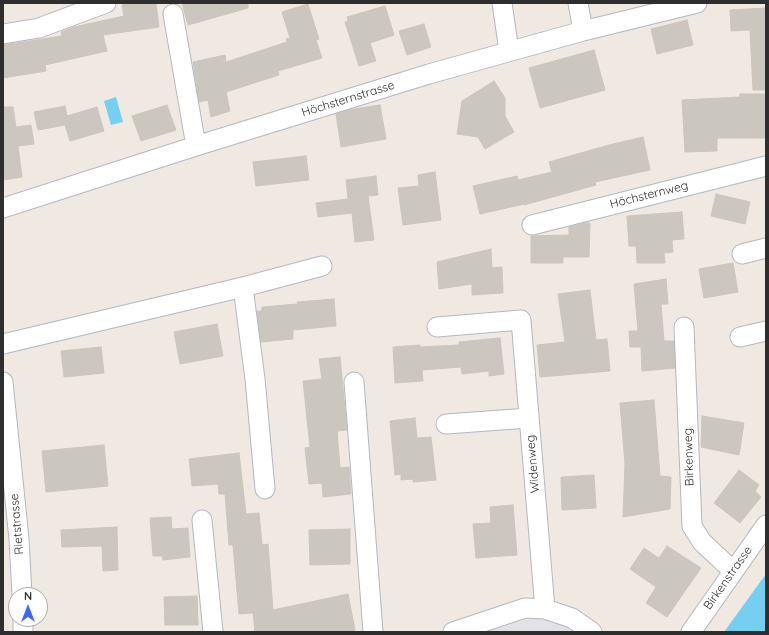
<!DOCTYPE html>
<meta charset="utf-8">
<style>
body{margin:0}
#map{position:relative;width:769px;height:635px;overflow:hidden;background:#efe9e1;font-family:Quicksand,sans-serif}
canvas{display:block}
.frame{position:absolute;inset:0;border:4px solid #2e2e2e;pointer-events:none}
.north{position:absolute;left:8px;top:587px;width:40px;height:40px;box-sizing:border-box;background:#fff;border:1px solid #ababab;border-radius:50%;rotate:0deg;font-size:11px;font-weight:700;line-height:16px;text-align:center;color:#2e2e2e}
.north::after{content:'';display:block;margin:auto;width:14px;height:18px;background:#4264fb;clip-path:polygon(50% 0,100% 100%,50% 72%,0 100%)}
</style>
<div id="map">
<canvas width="769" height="635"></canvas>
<div class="frame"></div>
<div class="north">N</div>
</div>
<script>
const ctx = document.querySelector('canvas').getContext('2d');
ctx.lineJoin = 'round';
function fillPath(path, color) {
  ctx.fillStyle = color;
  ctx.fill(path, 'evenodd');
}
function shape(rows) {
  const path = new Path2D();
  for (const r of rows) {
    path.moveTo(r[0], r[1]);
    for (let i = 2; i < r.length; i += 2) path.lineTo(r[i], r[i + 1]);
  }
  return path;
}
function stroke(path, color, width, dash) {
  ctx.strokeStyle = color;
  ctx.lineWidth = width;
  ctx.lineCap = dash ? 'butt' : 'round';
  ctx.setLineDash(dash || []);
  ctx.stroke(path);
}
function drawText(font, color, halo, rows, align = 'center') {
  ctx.font = font + ' Quicksand,sans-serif';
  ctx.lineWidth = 4;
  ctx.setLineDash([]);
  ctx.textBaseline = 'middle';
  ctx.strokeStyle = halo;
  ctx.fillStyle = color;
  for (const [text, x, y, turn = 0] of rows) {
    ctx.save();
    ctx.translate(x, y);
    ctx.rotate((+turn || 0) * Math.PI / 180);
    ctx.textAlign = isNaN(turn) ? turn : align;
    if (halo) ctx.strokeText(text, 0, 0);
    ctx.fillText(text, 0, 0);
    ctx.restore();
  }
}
fillPath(shape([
 [545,616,566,623,579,632,486,632,526,620]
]), '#e3e1e8');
fillPath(shape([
 [116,97,123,122,111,125,104,101],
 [766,574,766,632,724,632,758,585]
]), '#75cff0');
const building = shape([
 [132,3,156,3,159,27,103,35,107,51,45,65,46,71,3,78,3,45,62,36,61,32,74,27,124,16,122,5,132,3],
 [182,3,248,3,248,8,188,25,182,3],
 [308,4,319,39,316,40,322,58,278,71,279,75,226,92,230,111,211,117,208,100,199,102,193,62,225,55,226,62,287,42,286,39,290,38,282,12,308,4],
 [385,6,394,35,370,43,376,61,359,66,345,22,348,21,347,17,385,6],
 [766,8,766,90,753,90,750,30,731,31,730,10,766,8],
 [687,20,693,45,657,54,651,29,687,20],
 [424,24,431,47,407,55,399,31,424,24],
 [594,50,605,90,540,108,529,68,594,50],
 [494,81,505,98,505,116,514,132,485,149,478,137,457,134,462,101,494,81],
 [740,94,766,94,766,138,717,138,717,151,685,152,682,100,740,97,740,94],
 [167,105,176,130,141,141,132,116,167,105],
 [380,105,386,139,341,147,336,114,348,110,380,105],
 [65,106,67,116,97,107,104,131,70,141,65,125,38,130,34,112,65,106],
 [3,107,13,107,16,127,31,125,34,144,18,146,22,177,3,180,3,107],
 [643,137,650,170,595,182,596,185,524,205,524,204,480,214,473,186,517,176,518,180,552,172,549,162,609,145,643,137],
 [306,156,309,180,256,186,253,162,306,156],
 [435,172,441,220,403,225,398,188,419,186,418,175,435,172],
 [376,176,378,195,368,196,374,240,355,242,352,213,318,217,316,203,348,199,346,180,376,176],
 [716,194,750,202,745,224,711,216,716,194],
 [682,212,684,239,672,240,673,252,664,253,665,263,637,263,636,246,629,246,627,216,682,212],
 [586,223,590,223,589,257,563,257,563,263,531,263,531,236,569,235,569,227,586,223],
 [491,249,492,268,502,267,503,293,472,295,472,284,439,289,437,262,491,249],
 [733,263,738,292,704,298,699,269,733,263],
 [666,279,668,304,661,304,664,341,674,341,675,368,642,371,641,347,630,347,629,331,638,331,634,284,666,279],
 [590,290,596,340,607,339,610,371,540,377,537,345,565,342,558,294,590,290],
 [334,299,336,326,293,330,293,339,261,342,257,311,262,311,262,307,298,304,297,302,334,299],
 [217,324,223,356,180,364,174,332,217,324],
 [500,338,504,374,489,376,489,371,462,374,461,367,422,370,423,381,395,383,393,347,420,345,420,347,459,345,459,342,500,338],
 [101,347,104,373,64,377,61,351,101,347],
 [340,357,347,430,337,431,340,468,349,467,351,494,323,497,322,483,309,484,305,448,310,447,303,381,322,379,319,359,340,357],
 [654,400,660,476,671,477,670,509,623,517,625,464,620,403,654,400],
 [702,416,744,423,739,455,701,447,702,416],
 [415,418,417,438,431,437,436,480,413,482,413,479,401,480,401,474,395,475,390,421,415,418],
 [104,445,108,486,46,492,42,451,104,445],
 [239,453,246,514,259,513,262,545,268,544,273,610,348,594,355,630,347,632,255,632,253,613,239,614,233,545,229,545,225,494,219,494,218,484,192,486,189,459,239,453],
 [739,470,759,485,755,491,761,497,740,523,714,503,739,470],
 [594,475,596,508,562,510,561,477,594,475],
 [513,505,517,555,476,558,473,524,491,523,490,507,513,505],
 [171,517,172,529,188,528,190,557,163,560,162,556,153,556,150,518,171,517],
 [117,527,118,570,103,571,102,546,62,547,61,530,117,527],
 [350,529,350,564,310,565,309,530,350,529],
 [667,546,701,568,667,617,646,603,656,587,630,569,644,548,659,558,667,546],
 [197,596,198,625,165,625,164,597,197,596]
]);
fillPath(building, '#cbc7bf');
stroke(building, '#cbc5ba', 1);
const minor = shape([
 [502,3,509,51],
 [578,3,583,31],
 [173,14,196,146],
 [3,34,39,28,106,3],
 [3,208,196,146,429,74,583,31,697,3],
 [532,225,766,166],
 [742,254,766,248],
 [243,287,322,266],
 [437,327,521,320,545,609],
 [684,327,692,526,702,542,733,571],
 [740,337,766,331],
 [3,344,243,287,255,379,265,489],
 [3,382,19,539,22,595],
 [354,382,373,632],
 [446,424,529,418],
 [202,520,213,632],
 [23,619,23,632],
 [453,632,525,608,545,609,572,618,592,632],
 [691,632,766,525]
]);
stroke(minor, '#b4b7c1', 21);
stroke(minor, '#fff', 19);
drawText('12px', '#2e2e2e', '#fff', [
 ["Höchsternstrasse",348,99,-17],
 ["Höchsternweg",649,195,-14],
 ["Birkenweg",689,457,-92],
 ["Widenweg",533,464,-95],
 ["Rietstrasse",17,524,-95],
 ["Birkenstrasse",728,578,-55]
]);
</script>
